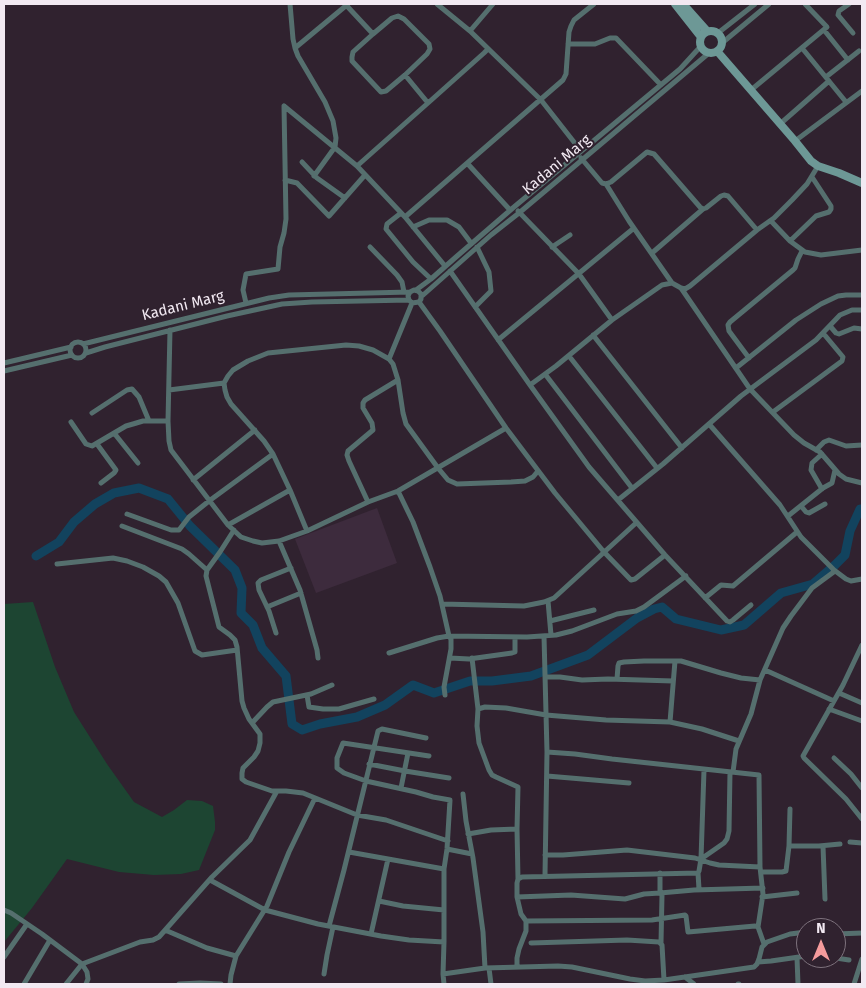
<!DOCTYPE html>
<style>
body{margin:0}
#map{position:relative;width:866px;height:988px;overflow:hidden;background:#30222f;font-family:"Fira Sans",sans-serif}
canvas{display:block}
.frame{position:absolute;inset:0;border:5px solid #f2e9f2;pointer-events:none}
.north{position:absolute;left:796px;top:918px;width:50px;height:50px;box-sizing:border-box;background:#30222f;border:1px solid #7e727d;border-radius:50%;rotate:0deg;font-size:14px;font-weight:700;line-height:20px;text-align:center;color:#f2e9f2}
.north::after{content:'';display:block;margin:auto;width:18px;height:22px;background:#f59b9c;clip-path:polygon(50% 0,100% 100%,50% 72%,0 100%)}
</style>
<div id="map">
<canvas width="866" height="988"></canvas>
<div class="frame"></div>
<div class="north">N</div>
</div>
<script>
const ctx = document.querySelector('canvas').getContext('2d');
ctx.lineJoin = 'round';
function fillPath(path, color) {
  ctx.fillStyle = color;
  ctx.fill(path, 'evenodd');
}
function shape(rows) {
  const path = new Path2D();
  for (const r of rows) {
    if (r.length === 3) {
      path.moveTo(r[0] + r[2], r[1]);
      path.arc(r[0], r[1], r[2], 0, 2 * Math.PI);
      continue;
    }
    path.moveTo(r[0], r[1]);
    for (let i = 2; i < r.length; i += 2) path.lineTo(r[i], r[i + 1]);
  }
  return path;
}
function stroke(path, color, width, dash) {
  ctx.strokeStyle = color;
  ctx.lineWidth = width;
  ctx.lineCap = dash ? 'butt' : 'round';
  ctx.setLineDash(dash || []);
  ctx.stroke(path);
}
function drawText(font, color, halo, rows, align = 'center') {
  ctx.font = font + ' "Fira Sans",sans-serif';
  ctx.lineWidth = 4;
  ctx.setLineDash([]);
  ctx.textBaseline = 'middle';
  ctx.strokeStyle = halo;
  ctx.fillStyle = color;
  for (const [text, x, y, turn = 0] of rows) {
    ctx.save();
    ctx.translate(x, y);
    ctx.rotate((+turn || 0) * Math.PI / 180);
    ctx.textAlign = isNaN(turn) ? turn : align;
    if (halo) ctx.strokeText(text, 0, 0);
    ctx.fillText(text, 0, 0);
    ctx.restore();
  }
}
fillPath(shape([
 [377,508,397,563,316,593,295,539]
]), '#3d2b3d');
fillPath(shape([
 [33,602,55,667,74,712,107,764,134,802,162,817,174,810,187,800,202,801,213,806,215,822,215,830,199,870,181,874,154,875,119,872,67,859,32,908,4,942,4,604]
]), '#1d4532');
stroke(shape([
 [36,556,59,542,74,522,95,504,114,493,139,488,168,499,190,526,235,570,242,588,241,613,253,625,262,648,286,676,292,724,302,730,320,724,357,717,385,705,413,685,434,693,470,681,492,681,531,676,588,655,637,618,654,609,662,607,676,619,721,630,744,625,781,593,813,584,835,565,845,555,850,531,860,509,862,509]
]), '#12435e', 9);
stroke(shape([
 [290,4,293,39,295,48,298,56,325,102,333,121,336,138,335,147,314,176],
 [437,4,470,31,541,100,581,151],
 [849,4,839,11,838,15,853,33],
 [346,5,373,34,392,18,398,16,404,19,429,44,430,49,427,54,405,75,386,91,381,92,352,61,352,57,353,52,373,34],
 [824,30,848,60],
 [470,31,493,4],
 [718,33,755,4],
 [722,43,769,4],
 [568,44,595,44,610,38,616,38,661,85],
 [295,48,348,4],
 [802,48,846,102],
 [826,77,859,51],
 [751,90,827,27,805,4],
 [428,103,484,53,488,49],
 [284,106,357,166,405,217,445,266],
 [780,124,829,81],
 [795,141,862,91],
 [581,158,602,183,606,184,611,182,647,152,654,154,700,207,703,209,706,208,721,196,724,195,728,196,757,230],
 [302,162,317,178,345,198],
 [467,163,510,210],
 [357,166,428,103,405,75],
 [285,180,297,183,329,216,365,175],
 [606,184,629,221,672,283],
 [518,211,579,274,612,320],
 [401,213,387,224,386,229,413,262,431,279],
 [405,217,563,80,566,74,569,32,571,26,574,20,594,4],
 [771,221,790,241,805,252,821,255,862,250],
 [413,227,429,220,447,220,459,227,471,243],
 [790,241,816,216,829,212,831,209,831,206,812,177],
 [370,247,397,275,402,282,404,292],
 [552,247,570,235],
 [652,253,703,209],
 [450,271,530,385,589,467,665,555,727,621,730,622,733,620,751,605],
 [681,288,750,389,794,435,804,443,820,452,839,474,846,479,862,483],
 [416,290,431,279,456,257,514,207,680,69,701,46],
 [422,296,491,235,519,213,709,53],
 [419,302,440,331,506,428,555,493,604,552,631,580,635,579,665,555],
 [246,303,243,290,246,274,278,269,280,247,284,233,286,219,284,106],
 [475,307,491,291,489,272,477,247],
 [830,326,836,333,839,334,854,328,862,329],
 [170,330,168,421,169,441,171,450,228,525,241,537,253,541,262,543,279,541,307,531,368,502,398,491,506,428],
 [593,335,682,448],
 [498,340,634,228],
 [78,350,8],
 [83,344,269,298,289,295,410,292,414,290,418,291,421,294,421,299,419,302,412,303,409,300,408,296,410,292],
 [86,353,105,347,227,316,282,304,312,302,409,300],
 [569,356,657,468],
 [749,358,729,331,728,325,730,322,793,270,795,268,798,259,802,251],
 [389,359,412,303],
 [4,363,71,347],
 [736,368,796,320,821,304,838,296,846,295,862,295],
 [4,371,72,355],
 [545,374,632,488],
 [530,385,556,366,612,320,662,285,672,283,681,288,685,289,690,286,757,230,774,218,792,200,807,184,818,166],
 [169,390,224,383],
 [773,412,842,361,843,357,823,333],
 [92,413,127,390,132,389,139,397,149,421],
 [71,422,86,444,92,446,126,426,133,424,143,421,168,421],
 [709,424,780,505,801,537,834,570,846,579,851,581,862,579],
 [114,433,138,463],
 [97,444,116,470,114,473,101,483],
 [816,450,824,442,829,440,846,446,862,445],
 [193,480,255,430],
 [822,489,811,470,812,463,822,454],
 [398,491,413,522,430,567,440,596,449,636,451,639,451,649,444,687,445,695],
 [618,500,663,464,741,396,816,340,840,315,852,310,862,310],
 [368,502,349,461,347,455,348,451,373,430,372,423,363,408,363,403,365,400,398,380],
 [801,506,806,512,809,513,825,504],
 [127,514,171,530,179,530,189,517,209,501,273,454],
 [788,516,823,488,832,483,835,470],
 [228,525,290,490],
 [122,526,182,549,189,554,207,570],
 [234,530,220,552,207,570,206,576,219,627,230,635,235,640,237,647,242,701,244,708,249,719,260,734,260,743,258,751,254,757,243,768,242,773,242,779,246,782,272,791,286,791,303,793,357,815,386,820,448,841],
 [307,531,290,490,273,454,264,441,231,404,227,397,225,390,224,383,228,376,233,370,248,361,268,353,346,345,359,346,373,350,389,359,393,364,398,380,403,413,406,424,438,468,448,480,457,484,511,482,525,481,533,477,538,471],
 [279,541,300,590,317,650,318,658],
 [57,564,113,558,127,561,143,567,159,576,166,582,178,603,195,651,202,655,237,650],
 [705,598,721,585,733,586,797,532],
 [548,601,551,635],
 [442,604,524,606,544,602,554,598,636,523],
 [267,607,301,593],
 [550,621,594,610],
 [276,633,269,611,259,590,258,583,261,580,291,568],
 [544,636,547,752,545,875],
 [862,645,843,685,803,756,804,758,846,799,862,819],
 [389,653,437,638,449,636,527,637,556,635,572,631,617,614,636,611,644,607,686,576],
 [450,658,469,659,512,653,515,652,515,637],
 [472,658,478,709],
 [765,670,834,701],
 [545,677,560,677,582,680,608,679,673,681],
 [617,679,618,666,619,663,624,662,644,661,681,661,721,673,741,678,760,680,783,628,791,616,812,588,835,571],
 [839,693,862,703],
 [307,695,309,707,323,709,339,709,374,699],
 [829,709,862,721],
 [670,722,675,661],
 [252,723,267,707,273,702,311,694,332,685],
 [547,752,575,754,612,759,759,775,760,867,763,894,758,927],
 [429,756,343,743,337,758,337,768,344,773,366,781,416,792,433,797,450,800,447,849,444,869,444,942,443,974,444,984],
 [834,758,851,774,862,788],
 [369,764,405,771,449,778],
 [733,772,736,749,751,714,760,680],
 [547,776,629,783],
 [401,788,408,753],
 [463,794,466,821,473,858,483,932,485,968],
 [468,834,491,830,517,829],
 [850,842,862,843],
 [789,846,819,846,840,844],
 [823,846,825,899],
 [447,849,472,854],
 [349,852,444,869],
 [545,855,563,855,627,850,695,858,710,863,719,865,760,867],
 [701,859,724,843,727,839,729,831,730,772],
 [761,872,782,872,786,871,789,846,790,809],
 [660,873,660,893,694,890,763,888],
 [698,873,699,889],
 [518,879,517,829,518,787,496,777,492,775,489,770,479,743,477,726,478,709,485,707,506,708,546,715,606,720,670,722,702,729,739,741],
 [210,880,265,910,318,924,381,936,409,940,444,942],
 [517,897,571,895,625,899,644,894,660,893,662,895,661,943],
 [762,897,797,893],
 [379,901,403,906,444,910],
 [4,910,11,913,42,934,82,964,87,972,88,979,86,984],
 [526,921,652,920,685,915,686,916,688,932,755,926,758,927,764,944],
 [329,926,344,870,378,731,382,729,426,738],
 [165,930,207,948,236,956],
 [371,934,388,859],
 [836,934,862,933],
 [531,943,627,940,659,942,662,945,664,980],
 [4,957,27,924],
 [797,958,798,984],
 [836,958,849,960],
 [758,962,771,961,806,956],
 [517,967,517,958,519,949,526,931,526,921,521,914,517,897,517,883,518,879,522,877,698,873,699,871,701,859,704,770],
 [489,968,491,984],
 [324,974,327,955,333,927],
 [443,974,485,968,558,966,572,967,630,979,645,981,664,980,754,967,757,964,759,959,762,947,767,942,790,934,806,932],
 [685,977,694,984],
 [24,984,50,940],
 [66,984,82,964,140,942,153,940,159,937,212,877,250,840,277,791],
 [179,984,200,983,221,984],
 [230,984,231,975,236,956,267,906,289,852,315,798],
 [738,984,739,984],
 [854,984,862,959]
]), '#556f6e', 5);
stroke(shape([
 [675,4,701,37],
 [683,4,707,31],
 [711,42,11],
 [717,51,795,141,811,161,818,166,839,173,862,183]
]), '#6d9896', 8);
drawText('15px', '#f2e9f2', '#30222f', [
 ["Kadani Marg",557,165,-40],
 ["Kadani Marg",183,306,-14]
]);
</script>
